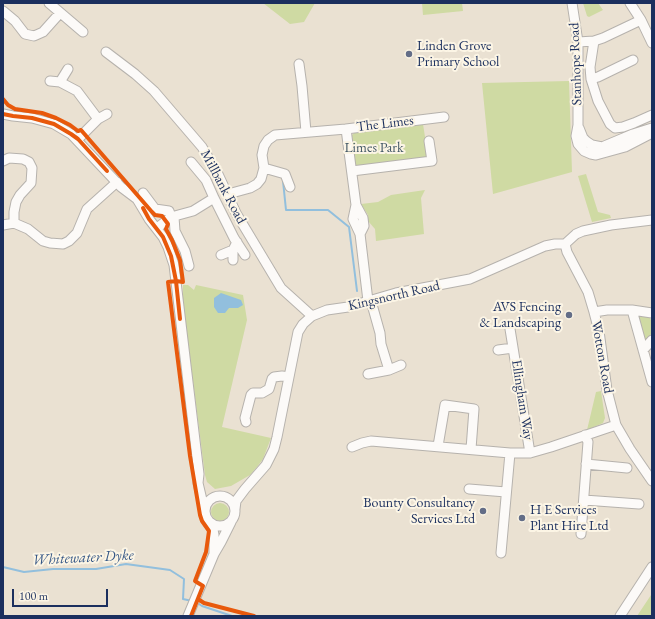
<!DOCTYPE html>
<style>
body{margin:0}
#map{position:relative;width:655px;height:619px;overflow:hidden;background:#eae1d2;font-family:"EB Garamond",serif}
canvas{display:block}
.frame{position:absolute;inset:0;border:4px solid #1b2f5e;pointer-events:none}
.scale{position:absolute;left:12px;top:589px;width:96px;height:18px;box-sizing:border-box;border:2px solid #1b2f5e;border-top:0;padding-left:5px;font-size:12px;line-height:14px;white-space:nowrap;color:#1b2f5e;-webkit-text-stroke:3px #fcf5e5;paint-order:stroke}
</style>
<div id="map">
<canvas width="655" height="619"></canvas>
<div class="frame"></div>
<div class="scale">100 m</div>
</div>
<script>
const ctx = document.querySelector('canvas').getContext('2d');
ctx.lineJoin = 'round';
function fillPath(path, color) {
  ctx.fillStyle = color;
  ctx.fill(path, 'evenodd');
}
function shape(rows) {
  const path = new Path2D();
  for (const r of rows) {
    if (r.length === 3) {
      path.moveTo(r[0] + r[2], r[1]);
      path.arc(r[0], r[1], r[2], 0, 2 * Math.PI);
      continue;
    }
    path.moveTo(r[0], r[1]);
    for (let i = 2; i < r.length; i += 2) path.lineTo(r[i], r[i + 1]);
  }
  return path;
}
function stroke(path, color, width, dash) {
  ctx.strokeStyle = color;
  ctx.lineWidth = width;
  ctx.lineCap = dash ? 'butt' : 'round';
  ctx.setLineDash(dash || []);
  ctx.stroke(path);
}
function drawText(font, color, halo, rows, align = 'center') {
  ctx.font = font + ' "EB Garamond",serif';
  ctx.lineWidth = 4;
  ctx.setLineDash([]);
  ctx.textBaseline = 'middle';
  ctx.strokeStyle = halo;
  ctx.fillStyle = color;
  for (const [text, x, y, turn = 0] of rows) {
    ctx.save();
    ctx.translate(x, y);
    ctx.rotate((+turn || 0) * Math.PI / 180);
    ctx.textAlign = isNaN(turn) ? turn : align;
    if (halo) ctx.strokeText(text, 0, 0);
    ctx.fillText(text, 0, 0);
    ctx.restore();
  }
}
fillPath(shape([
 [263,3,315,3,304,22,290,24],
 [422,3,462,3,463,11,423,15],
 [583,3,598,3,603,10,589,17,587,16],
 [569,81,572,172,493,194,482,83],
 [423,124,428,156,425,159,358,171,355,164,352,135,355,132],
 [586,174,598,212,610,215,611,218,592,222,578,176],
 [425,190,421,198,424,234,376,241,375,229,368,221,368,215,361,204,378,202,391,195],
 [183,285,188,285,194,290,196,285,243,295,247,320,222,427,271,438,263,459,257,467,250,475,231,486,215,489,207,482,205,475,183,303],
 [641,316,649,316,652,322,652,333,646,340,644,340,637,318],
 [601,391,605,418,603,423,587,430,596,392],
 [220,512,9],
 [652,590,652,616,637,616,651,595]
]), '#cfdaa3');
fillPath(shape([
 [221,293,241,300,243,305,238,308,229,308,225,313,218,313,214,307,214,298]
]), '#92bfdd');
stroke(shape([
 [283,181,286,210,328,210,349,227,357,291],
 [3,567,24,572,53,569,96,569,126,564,170,570,184,579,183,599,192,601],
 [196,602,202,606,232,616]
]), '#92bfdd', 2);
const minor = shape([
 [49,3,83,32],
 [572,3,578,42,578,125,576,136,578,144,584,151,591,154,596,155,625,147,652,133],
 [630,3,641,20,652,43],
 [3,11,15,21,25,34,34,36,43,32,60,13],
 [594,41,590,67,591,79,598,101,610,124,615,128,623,127,634,123,652,115],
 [578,42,594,41,603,38,641,20],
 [106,52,135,74,154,91,202,147,217,172,236,213,281,288,312,316],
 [299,64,302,86,306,132],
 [591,79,598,77,633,60],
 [50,81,60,82,77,91,98,119,78,139],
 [60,82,68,69],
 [3,114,13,116,32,118,54,124,71,134,121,187,137,199,149,219,163,237,168,247,174,265,199,474,198,483,202,500,205,508],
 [98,119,107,114],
 [579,128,583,138,586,141,592,145,602,147,633,134,652,128],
 [346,129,356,205,353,219,360,234,368,301],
 [3,161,9,158,23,159,29,162,32,168,31,183,20,195,16,202,14,212,14,223],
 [191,162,206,180,214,198,234,238,245,255],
 [264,168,285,174,290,187],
 [352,171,432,161,429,141],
 [143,193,155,209,169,211,171,217],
 [228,194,250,188,257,184,261,179,264,168,262,155,264,146,268,140,275,135,346,129,444,117],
 [356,205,363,218,364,226,360,234],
 [174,217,175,231,185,251,189,266],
 [3,225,14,223,28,229,43,241,50,243,63,244,69,241,77,233,87,209,117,182],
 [157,228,171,217,193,211,214,198],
 [565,244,567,252,588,292,594,312,599,331,607,390,616,425,630,449,652,481],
 [221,255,233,250],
 [233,260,233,250,237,242],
 [371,301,380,333,381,344,389,370],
 [632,310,652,382],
 [594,312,607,310,632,310,652,313],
 [510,329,530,453],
 [498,350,513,348],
 [643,350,652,340],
 [368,374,389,370,401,365],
 [246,422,245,418,251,395,253,393,262,393,269,389,272,379,274,377,282,376,289,377],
 [438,446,445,405,474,409,471,449],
 [352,447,362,443,371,441,510,453,530,453,551,447,616,425],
 [586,464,627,468],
 [469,489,506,492],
 [220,511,15],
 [584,500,639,504],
 [235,509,236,501,245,489,266,465,274,449,277,437,298,332,303,324,312,316,327,310,348,307,396,293,470,279,545,246,555,244,565,244,576,234,583,231,611,225,652,220],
 [209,523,213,530,214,535,214,554],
 [581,534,588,442,585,435],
 [501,553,510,453],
 [188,616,214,554,221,542,231,522],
 [620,616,652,567]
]);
stroke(minor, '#b6b2ad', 11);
stroke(minor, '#fcfaf8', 9);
stroke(shape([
 [3,99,8,105,15,109,42,113,56,118,70,125,78,131,81,130,152,212,155,215,162,216,168,224,166,229,172,240,180,260,183,282,176,281,168,282,190,456,200,515,202,521,209,531,206,552,195,581,203,586,191,616],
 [3,114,13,116,32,118,54,124,71,134,78,139,107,171],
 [143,208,149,219,163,237,171,256,176,281,180,319],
 [198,599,204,603,254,616]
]), '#e8590c', 4);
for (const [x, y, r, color] of [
 [409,54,4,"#636d87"],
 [569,315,4,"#636d87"],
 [483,511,4,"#636d87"],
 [522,518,4,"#636d87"]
]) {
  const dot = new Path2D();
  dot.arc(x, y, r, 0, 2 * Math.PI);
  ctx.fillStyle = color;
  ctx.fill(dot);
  stroke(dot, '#fcf5e5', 1.5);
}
drawText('14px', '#1b2f5e', '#fcf5e5', [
 ["Linden Grove",417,46],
 ["Primary School",417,62],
 ["AVS Fencing",561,307,"right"],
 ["& Landscaping",561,323,"right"],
 ["Bounty Consultancy",475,503,"right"],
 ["Services Ltd",475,519,"right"],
 ["H E Services",530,510],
 ["Plant Hire Ltd",530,526]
], 'left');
drawText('14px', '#1b2f5e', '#fcf5e5', [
 ["Stanhope Road",576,64,-92],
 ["The Limes",385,124,-7],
 ["Millbank Road",223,187,62],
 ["Kingsnorth Road",394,296,-13],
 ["Wotton Road",602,357,80],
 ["Ellingham Way",522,400,81]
]);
drawText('14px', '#425866', '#fcf5e5', [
 ["Limes Park",374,148]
]);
drawText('italic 15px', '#345686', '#fcf5e5', [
 ["Whitewater Dyke",83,558,-3]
]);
</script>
